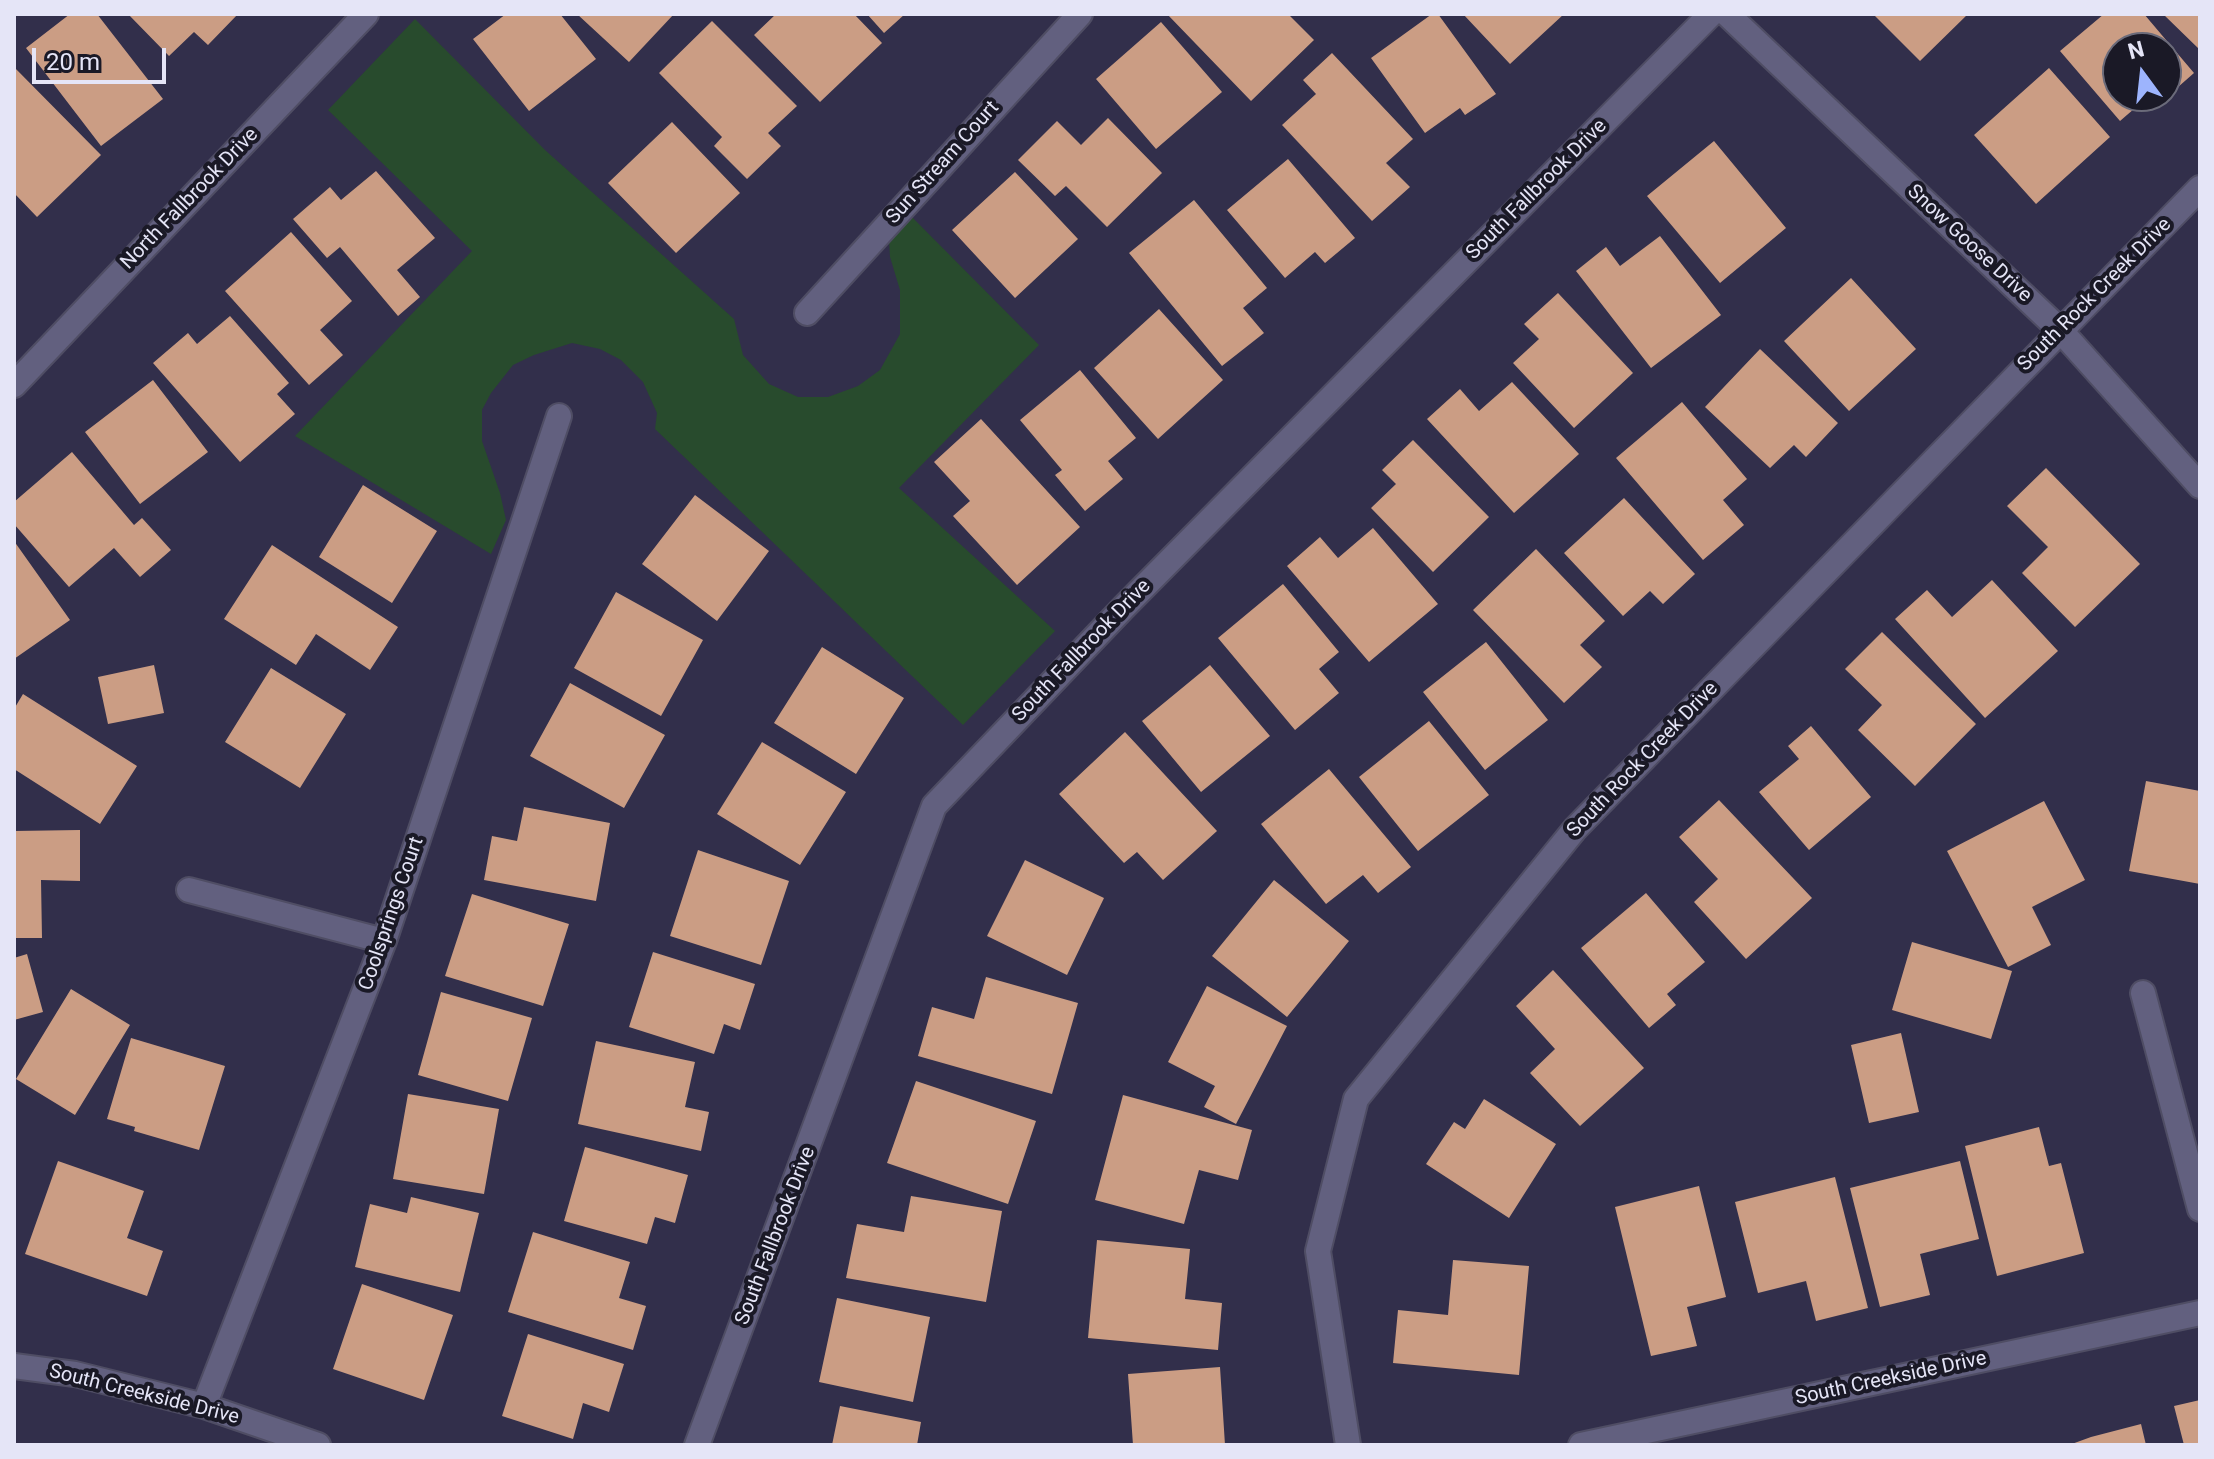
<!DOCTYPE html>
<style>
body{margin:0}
#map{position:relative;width:2214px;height:1459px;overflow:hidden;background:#322f4b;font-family:Roboto,sans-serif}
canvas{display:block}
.frame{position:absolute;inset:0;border:16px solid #e5e5f7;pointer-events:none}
.north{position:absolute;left:2102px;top:32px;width:80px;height:80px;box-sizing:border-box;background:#1a1926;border:2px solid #6b6b7a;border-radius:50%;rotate:345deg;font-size:22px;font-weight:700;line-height:32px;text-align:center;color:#e5e5f7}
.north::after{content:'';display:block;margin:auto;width:28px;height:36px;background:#9db4fd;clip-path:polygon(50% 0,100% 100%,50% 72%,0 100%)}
.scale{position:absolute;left:32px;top:48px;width:134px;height:36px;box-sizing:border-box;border:4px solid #e5e5f7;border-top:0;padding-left:10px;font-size:24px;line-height:28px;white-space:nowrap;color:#e5e5f7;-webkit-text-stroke:6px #1a1926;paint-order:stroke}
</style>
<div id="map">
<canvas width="2214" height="1459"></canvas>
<div class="frame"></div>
<div class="north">N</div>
<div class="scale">20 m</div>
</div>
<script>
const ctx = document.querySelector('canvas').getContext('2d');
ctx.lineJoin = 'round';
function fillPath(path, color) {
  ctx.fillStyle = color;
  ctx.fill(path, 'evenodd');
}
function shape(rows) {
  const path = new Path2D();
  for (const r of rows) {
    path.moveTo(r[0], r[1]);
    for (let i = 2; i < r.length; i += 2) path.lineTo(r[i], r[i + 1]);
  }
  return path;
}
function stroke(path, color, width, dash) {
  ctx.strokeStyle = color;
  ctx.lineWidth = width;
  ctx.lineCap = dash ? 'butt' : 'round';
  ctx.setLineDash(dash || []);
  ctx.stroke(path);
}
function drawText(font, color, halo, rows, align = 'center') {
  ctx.font = font + ' Roboto,sans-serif';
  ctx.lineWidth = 8;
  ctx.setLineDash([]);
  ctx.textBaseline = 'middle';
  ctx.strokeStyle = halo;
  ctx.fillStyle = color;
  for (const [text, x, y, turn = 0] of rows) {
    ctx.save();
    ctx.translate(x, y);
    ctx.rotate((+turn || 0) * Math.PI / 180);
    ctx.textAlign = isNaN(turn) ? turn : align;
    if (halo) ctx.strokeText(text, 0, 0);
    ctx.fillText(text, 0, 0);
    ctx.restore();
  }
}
fillPath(shape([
 [415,19,545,150,734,319,743,355,769,384,798,397,828,397,858,386,880,370,900,334,900,290,890,257,889,239,906,211,1039,345,899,488,1055,631,963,725,655,429,657,413,643,382,621,360,600,349,572,343,534,355,513,365,491,393,482,410,482,441,500,493,506,520,491,554,295,436,472,251,328,110]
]), '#284b2d');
fillPath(shape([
 [70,14,97,14,163,99,101,146,26,48],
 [128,14,238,14,208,45,194,32,169,56],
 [506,14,560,14,596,59,529,111,473,39],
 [577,14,674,14,629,62],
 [776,14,854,14,882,43,820,102,754,35],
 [867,14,905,14,884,33],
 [1167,14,1288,14,1314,40,1251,101],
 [1432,14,1438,14,1496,94,1465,115,1460,108,1425,133,1371,58],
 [1463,14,1564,14,1510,64],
 [1873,14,1968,14,1920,61],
 [2104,14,2144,14,2194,73,2161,102,2156,96,2166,96,2166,48,2118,48,2118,96,2149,96,2120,121,2060,51],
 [2163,14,2200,14,2200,50],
 [712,21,797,106,768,133,781,146,747,179,714,146,722,137,659,73],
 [1161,22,1222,92,1156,149,1096,79],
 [1332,53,1413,139,1386,163,1410,187,1372,221,1282,125,1316,94,1303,80],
 [14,67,101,155,37,217,14,193],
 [2049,68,2110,137,2036,204,1974,135],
 [1108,118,1162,173,1107,227,1066,186,1055,196,1018,160,1057,121,1081,145],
 [672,122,740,193,676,253,608,183],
 [1714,141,1786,228,1720,283,1647,196],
 [1288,159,1355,238,1325,263,1315,252,1285,278,1227,210],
 [376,171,435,238,397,270,420,297,398,316,340,247,327,258,293,219,330,187,341,200],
 [1015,172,1078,239,1015,298,952,230],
 [1194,200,1267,288,1243,308,1264,333,1222,366,1129,253],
 [291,232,352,301,320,330,343,355,309,385,225,291],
 [1660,236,1721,315,1651,368,1576,271,1606,247,1620,266],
 [1851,278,1916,349,1849,411,1784,341],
 [1558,293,1633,373,1574,428,1513,363,1539,339,1524,324],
 [1159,309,1223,380,1158,439,1094,368],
 [230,316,289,383,277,394,295,414,240,462,153,363,188,333,197,344],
 [1760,349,1838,423,1806,457,1794,445,1770,468,1705,407],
 [1080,370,1136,438,1108,461,1123,479,1085,511,1055,475,1062,470,1020,420],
 [153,380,208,452,140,504,85,432],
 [1512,382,1579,454,1514,513,1427,419,1460,389,1479,411],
 [1682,402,1747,479,1723,500,1744,525,1703,560,1616,458],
 [981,419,1080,527,1017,585,953,516,970,501,934,462],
 [1413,440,1489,517,1433,572,1371,508,1396,484,1382,470],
 [72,452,134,525,142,518,171,550,140,577,114,548,69,587,14,524,14,502],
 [2046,468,2140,564,2075,627,2022,573,2048,547,2007,506],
 [363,485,437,531,392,603,319,557],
 [695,495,769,551,717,621,642,564],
 [1624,498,1695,574,1663,604,1650,591,1623,616,1564,553],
 [1373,528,1438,604,1369,662,1287,566,1320,537,1338,558],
 [14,541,70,620,14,659],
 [272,545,398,627,370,670,316,634,296,665,224,619],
 [1536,549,1605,621,1580,645,1602,667,1564,703,1473,610],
 [1992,580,2058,651,1985,718,1895,619,1927,590,1952,617],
 [1283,584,1339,652,1319,669,1339,693,1295,730,1218,638],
 [616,592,703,640,661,716,574,668],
 [1882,632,1976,724,1915,786,1858,730,1882,705,1845,669],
 [1486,642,1548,720,1485,770,1423,692],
 [822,647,904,698,856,774,774,723],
 [154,665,164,713,108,724,98,677],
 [1210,665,1270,736,1201,792,1142,721],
 [271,668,346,714,300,788,225,742],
 [570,683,665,735,624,808,530,756],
 [23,694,137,766,100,824,14,769,14,709],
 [1429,721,1489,795,1418,851,1359,777],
 [1811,726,1871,797,1809,850,1759,792,1799,759,1788,746],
 [1125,732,1217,831,1163,880,1137,852,1124,863,1059,794],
 [762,742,846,792,800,865,717,814],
 [1329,769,1411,867,1378,893,1363,875,1326,904,1261,824],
 [2146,781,2200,791,2200,884,2129,871],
 [1719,800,1812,898,1746,959,1694,902,1718,879,1679,837],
 [2044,801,2085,880,2032,907,2051,945,2008,967,1947,851],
 [524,807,610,823,596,901,484,880,492,836,517,841],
 [80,830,80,881,41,880,42,938,14,938,14,831],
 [698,850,789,881,761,965,670,936],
 [1025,860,1104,898,1067,975,987,936],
 [1274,880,1349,941,1287,1017,1212,956],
 [1646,893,1705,962,1667,994,1676,1005,1649,1028,1581,948],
 [472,894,569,924,543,1006,445,976],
 [1912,942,2012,971,1991,1039,1892,1010],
 [653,952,755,984,740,1030,724,1024,714,1054,629,1027],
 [27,954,43,1012,14,1020,14,958],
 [1553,970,1644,1068,1580,1126,1530,1073,1555,1049,1516,1006],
 [986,977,1078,1003,1052,1094,918,1056,932,1007,974,1019],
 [1207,986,1287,1026,1236,1124,1204,1107,1215,1086,1168,1062],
 [71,989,130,1025,75,1115,16,1079],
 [441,992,532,1018,508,1101,418,1075],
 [1901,1033,1919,1112,1869,1123,1851,1045],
 [131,1038,225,1066,199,1150,134,1131,135,1127,107,1119],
 [596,1041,695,1062,685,1107,709,1112,701,1151,578,1124],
 [916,1081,1036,1121,1008,1204,887,1163],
 [408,1094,499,1109,484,1194,393,1179],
 [1123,1095,1252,1130,1238,1180,1199,1170,1184,1224,1095,1200],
 [1484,1099,1556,1144,1509,1218,1426,1164,1454,1122,1465,1129],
 [2039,1127,2049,1166,2061,1163,2084,1253,1997,1276,1965,1146],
 [585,1147,688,1175,675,1223,655,1217,647,1244,564,1221],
 [58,1161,144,1191,127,1238,163,1251,147,1296,25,1254],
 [1960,1161,1979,1239,1920,1254,1930,1295,1880,1307,1850,1188],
 [1835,1177,1868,1308,1816,1321,1806,1281,1758,1293,1735,1202],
 [1699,1186,1726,1297,1687,1307,1697,1346,1651,1356,1615,1207],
 [911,1196,1002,1211,986,1302,846,1278,857,1224,904,1232],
 [411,1197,479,1213,460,1292,355,1267,370,1204,407,1213],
 [533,1232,630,1262,619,1298,646,1306,633,1350,508,1312],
 [1097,1240,1190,1249,1185,1299,1222,1303,1218,1350,1088,1338],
 [1453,1260,1529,1266,1519,1375,1393,1363,1398,1310,1448,1315],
 [362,1284,453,1315,424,1400,333,1369],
 [837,1298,930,1317,913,1402,819,1382],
 [528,1334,624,1364,609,1412,583,1403,573,1439,502,1416],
 [1220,1367,1225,1445,1133,1445,1128,1374],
 [2200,1400,2200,1445,2184,1445,2174,1406],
 [840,1406,921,1422,917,1445,832,1445],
 [2141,1424,2146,1445,2069,1445,2091,1437]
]), '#cb9d84');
const minor = shape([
 [1727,14,2060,330,2200,486],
 [807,313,1080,14],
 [14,385,366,14],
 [189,890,384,941],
 [2143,993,2200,1209],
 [14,1366,75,1374,204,1406,318,1445],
 [204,1406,384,941,559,416],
 [697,1445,934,806,1124,607,1711,14],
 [1348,1445,1318,1251,1356,1099,1575,829,2200,188],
 [1581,1445,2200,1313]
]);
stroke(minor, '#4f4d64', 28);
stroke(minor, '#62607f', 24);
drawText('20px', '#e5e5f7', '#1a1926', [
 ["Sun Stream Court",943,163,-48],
 ["South Fallbrook Drive",1537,190,-45],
 ["North Fallbrook Drive",190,199,-46],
 ["Snow Goose Drive",1969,244,43],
 ["South Rock Creek Drive",2095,295,-45],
 ["South Fallbrook Drive",1082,651,-46],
 ["South Rock Creek Drive",1643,760,-46],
 ["Coolsprings Court",392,914,-71],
 ["South Fallbrook Drive",776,1236,-69],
 ["South Creekside Drive",1891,1379,-12],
 ["South Creekside Drive",144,1395,14]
]);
</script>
